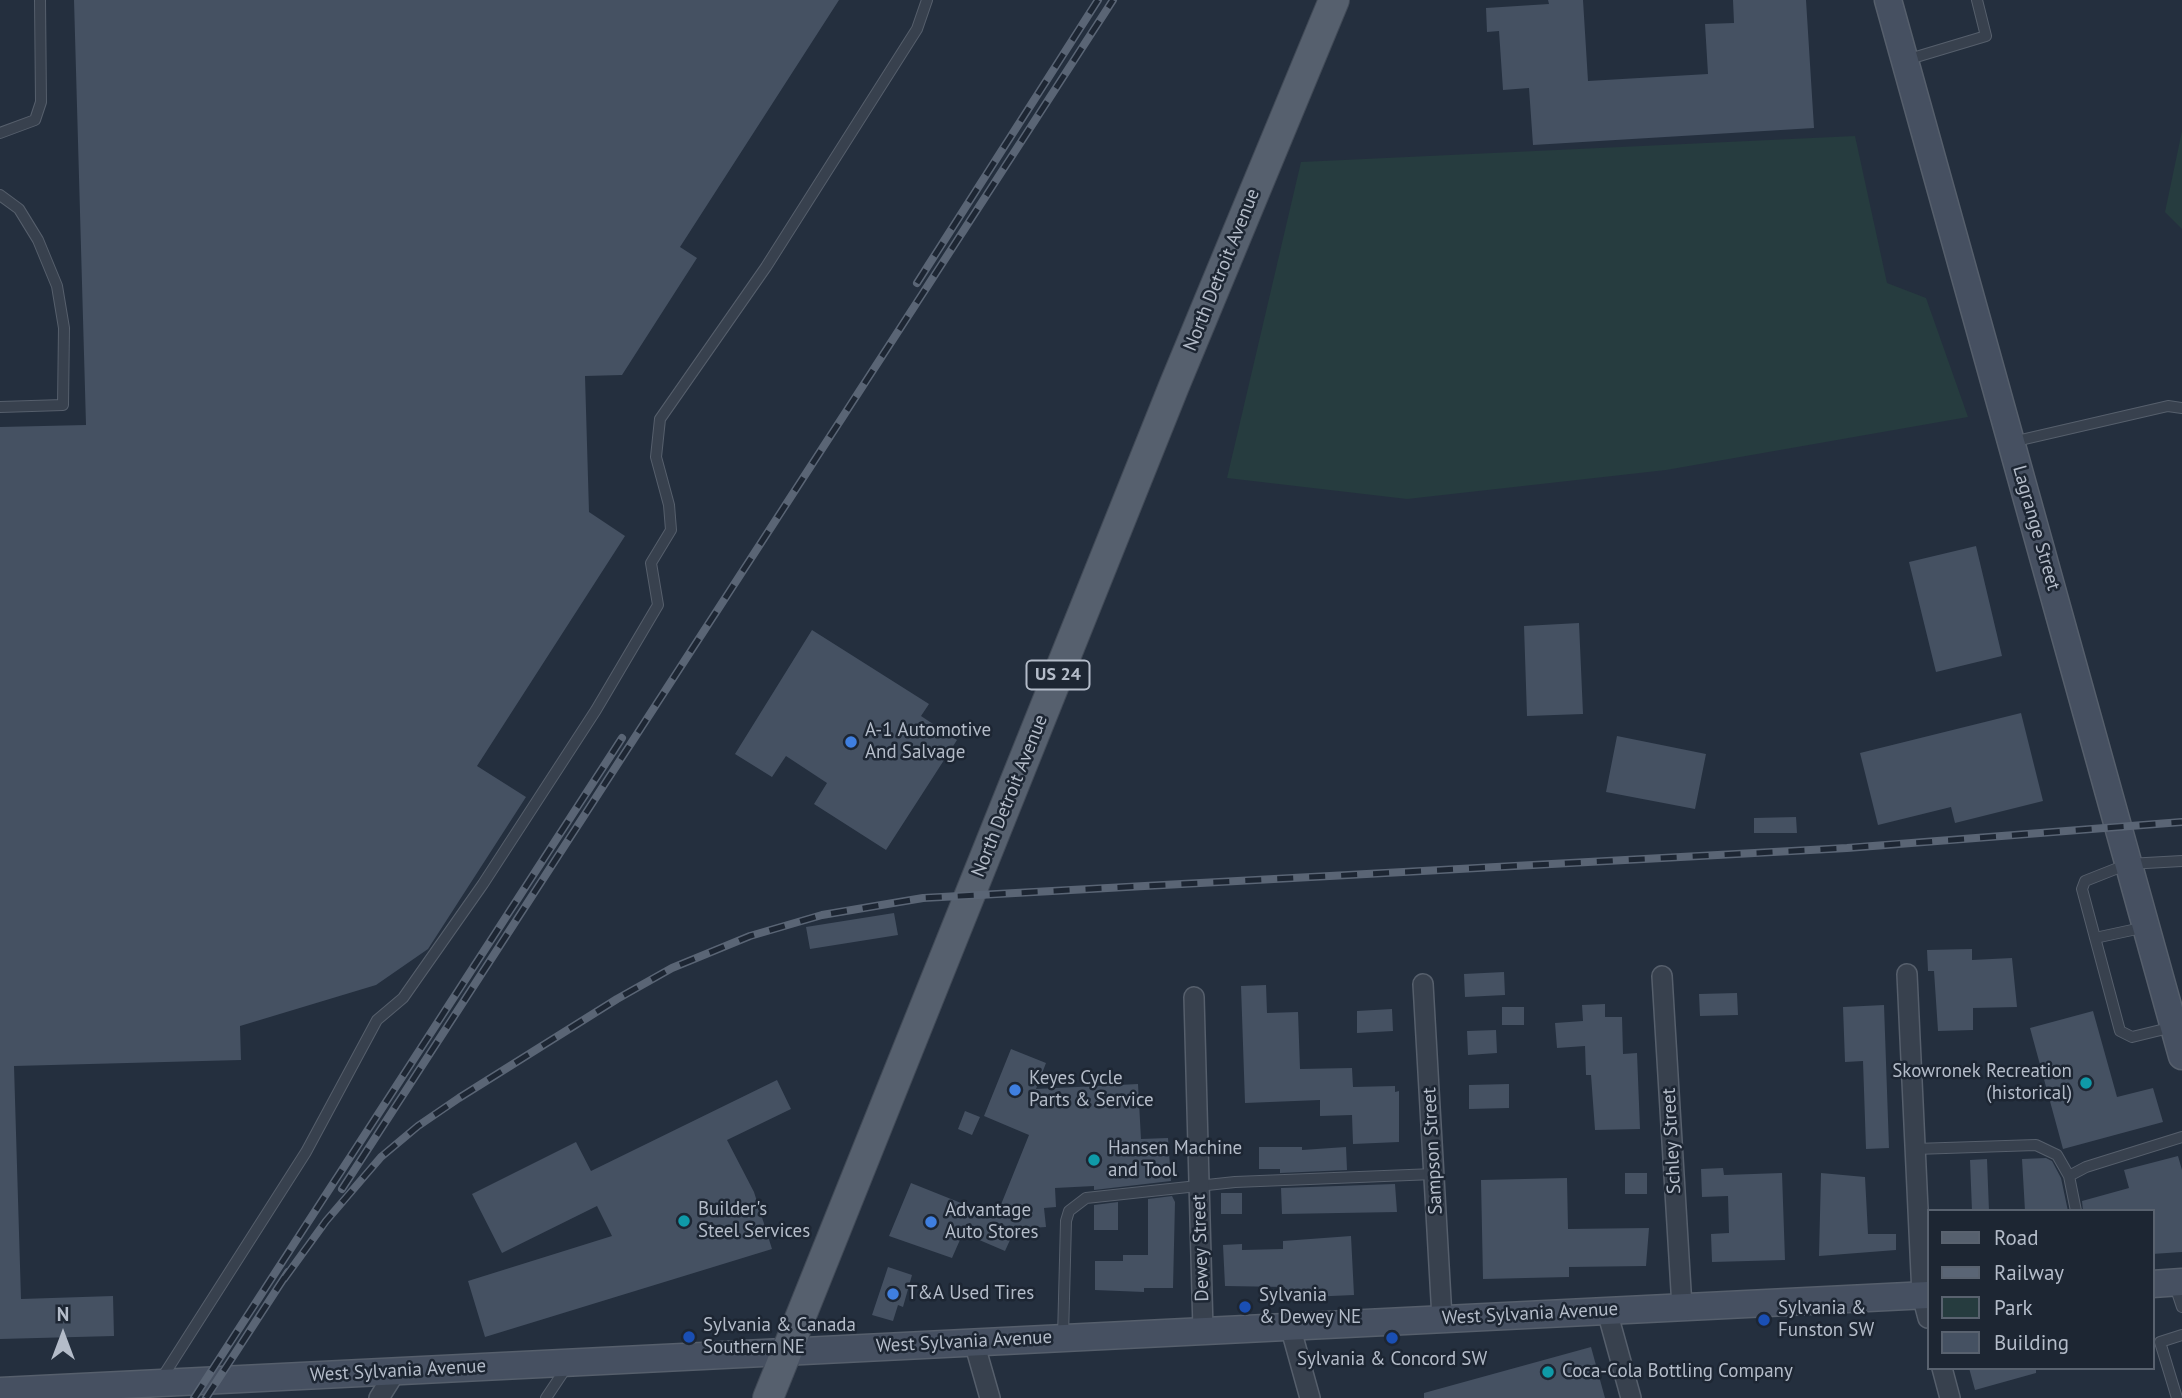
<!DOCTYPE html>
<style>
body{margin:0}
#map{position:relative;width:2182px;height:1398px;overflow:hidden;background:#242f3e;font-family:"PT Sans",sans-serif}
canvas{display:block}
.legend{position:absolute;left:1927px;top:1209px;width:228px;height:161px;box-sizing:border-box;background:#1d2633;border:2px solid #59626f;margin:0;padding:9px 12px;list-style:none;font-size:21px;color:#b4bcc9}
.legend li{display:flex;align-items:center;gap:14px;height:35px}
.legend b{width:35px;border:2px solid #59626f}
.north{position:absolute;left:28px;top:1300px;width:70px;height:70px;-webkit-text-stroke:5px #1d2633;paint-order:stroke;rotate:0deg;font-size:19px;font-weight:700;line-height:28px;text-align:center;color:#b4bcc9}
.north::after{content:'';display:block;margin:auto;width:24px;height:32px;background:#b4bcc9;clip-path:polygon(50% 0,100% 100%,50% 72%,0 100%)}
</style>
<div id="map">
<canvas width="2182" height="1398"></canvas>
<ul class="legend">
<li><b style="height:9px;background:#56606e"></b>Road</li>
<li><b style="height:9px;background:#5a6575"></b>Railway</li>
<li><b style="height:19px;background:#263c3f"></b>Park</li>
<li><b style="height:19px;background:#455162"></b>Building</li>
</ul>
<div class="north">N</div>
</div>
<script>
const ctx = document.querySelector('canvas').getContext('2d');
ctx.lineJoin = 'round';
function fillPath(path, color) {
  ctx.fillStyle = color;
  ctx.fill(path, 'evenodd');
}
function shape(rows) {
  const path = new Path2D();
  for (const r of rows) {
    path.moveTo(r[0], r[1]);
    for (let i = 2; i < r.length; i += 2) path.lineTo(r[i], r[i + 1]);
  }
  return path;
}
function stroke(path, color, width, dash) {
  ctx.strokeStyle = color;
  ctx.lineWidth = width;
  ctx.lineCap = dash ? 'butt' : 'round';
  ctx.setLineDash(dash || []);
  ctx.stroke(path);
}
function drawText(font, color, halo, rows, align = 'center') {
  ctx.font = font + ' "PT Sans",sans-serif';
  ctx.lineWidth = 5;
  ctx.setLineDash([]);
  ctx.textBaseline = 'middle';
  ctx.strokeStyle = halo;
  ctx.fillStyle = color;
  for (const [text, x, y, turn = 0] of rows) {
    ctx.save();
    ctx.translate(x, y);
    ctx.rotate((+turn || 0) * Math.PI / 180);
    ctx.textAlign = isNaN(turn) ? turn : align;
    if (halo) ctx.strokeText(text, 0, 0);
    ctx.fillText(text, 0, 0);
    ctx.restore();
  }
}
fillPath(shape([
 [2182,131,2182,229,2165,212],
 [1855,136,1887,283,1926,298,1968,417,1666,470,1407,499,1227,478,1301,162]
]), '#263c3f');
fillPath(shape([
 [74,0,839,0,680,247,697,258,622,375,585,376,589,512,625,536,477,766,526,797,428,949,376,985,240,1026,241,1060,14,1066,21,1299,113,1296,114,1336,0,1339,0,427,86,425],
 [1548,0,1583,0,1588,81,1708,74,1705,24,1734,23,1733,0,1806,0,1814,128,1533,145,1529,88,1503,90,1499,31,1487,32,1486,8,1549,4],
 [1976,546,2002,656,1936,672,1909,562],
 [1579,623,1583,714,1527,716,1524,626],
 [812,630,929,704,921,716,957,740,886,850,814,804,827,783,786,756,772,777,735,754],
 [2021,713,2043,801,1955,823,1951,807,1878,825,1860,753],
 [1617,736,1706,754,1695,809,1606,792],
 [1796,817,1797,833,1754,833,1754,818],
 [894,913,898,935,810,949,806,927],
 [1972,949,1972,960,2012,958,2017,1007,1973,1008,1973,1030,1938,1031,1934,971,1928,971,1927,950],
 [1504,972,1505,995,1465,997,1464,974],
 [1266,985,1267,1013,1298,1012,1300,1069,1352,1068,1353,1087,1395,1086,1395,1092,1399,1091,1399,1142,1353,1144,1352,1115,1320,1116,1320,1100,1245,1103,1241,986],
 [1737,993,1738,1015,1700,1016,1699,994],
 [1605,1004,1605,1017,1622,1017,1623,1054,1637,1053,1640,1129,1595,1130,1591,1075,1586,1075,1585,1046,1557,1048,1555,1023,1583,1021,1582,1005],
 [1884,1005,1889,1148,1866,1149,1863,1061,1845,1062,1843,1007],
 [1502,1007,1524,1007,1524,1025,1502,1025],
 [1392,1009,1393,1031,1357,1033,1357,1011],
 [2093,1011,2117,1097,2153,1088,2163,1122,2063,1149,2030,1028],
 [1496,1030,1497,1053,1468,1055,1467,1031],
 [1011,1049,1046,1063,1036,1089,1138,1084,1141,1139,1168,1138,1171,1181,1094,1190,1094,1186,1055,1188,1056,1207,1044,1208,1046,1227,1015,1229,1005,1251,963,1233,952,1258,889,1236,911,1183,996,1217,1029,1135,984,1116],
 [777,1080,791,1109,727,1140,754,1192,772,1249,485,1337,468,1281,612,1236,597,1206,502,1253,472,1194,576,1142,591,1171],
 [1509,1084,1509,1108,1469,1109,1469,1085],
 [965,1111,980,1117,972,1135,958,1129],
 [1259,1147,1302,1147,1302,1150,1346,1147,1347,1170,1280,1173,1280,1169,1259,1169],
 [2178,1156,2182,1170,2182,1252,2152,1254,2152,1211,2083,1211,2082,1201,2129,1188,2124,1170],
 [2046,1158,2052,1161,2061,1178,2068,1211,2025,1211,2022,1159],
 [1987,1159,1989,1211,1972,1211,1970,1160],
 [1723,1168,1724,1175,1782,1173,1785,1260,1712,1262,1711,1234,1729,1233,1728,1196,1702,1197,1701,1169],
 [1625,1173,1647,1173,1647,1194,1625,1194],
 [1821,1173,1865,1177,1868,1234,1896,1234,1896,1250,1819,1256],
 [1567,1178,1568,1229,1649,1228,1646,1266,1569,1267,1569,1277,1483,1279,1481,1180],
 [1395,1184,1397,1212,1282,1214,1281,1188],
 [1221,1193,1242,1193,1242,1214,1221,1214],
 [1172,1196,1175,1202,1173,1288,1144,1288,1144,1292,1095,1290,1095,1261,1123,1261,1123,1255,1148,1255,1148,1199],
 [1118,1202,1118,1230,1094,1230,1094,1205],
 [1351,1236,1354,1295,1286,1298,1285,1287,1225,1286,1223,1245,1242,1244,1242,1250,1283,1249,1283,1241],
 [888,1267,912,1275,903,1307,898,1305,893,1321,872,1315],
 [1591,1347,1605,1398,1424,1398,1424,1393],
 [1969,1368,2036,1368,2036,1373,1975,1390]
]), '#455162');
const service = shape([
 [1906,60,1986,36,1977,0],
 [0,133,35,120,41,102,40,0],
 [0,195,19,209,38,240,57,286,64,328,63,405,0,407],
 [2012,442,2168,406,2182,408],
 [2095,938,2146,927],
 [2173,1027,2132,1037,2120,1031,2082,889,2085,881,2128,864,2182,861],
 [1915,1149,2036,1145,2057,1155,2069,1176],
 [2076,1211,2069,1176,2086,1167,2182,1137],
 [2174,1283,2182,1307],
 [1063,1337,1066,1221,1069,1211,1086,1198,1235,1182,1434,1174],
 [160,1381,306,1152,377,1020,403,998,483,884,596,710,658,605,651,563,671,530,669,505,656,457,660,419,766,267,917,29,927,0],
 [546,1398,568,1365],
 [2177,1398,2160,1342,2182,1335]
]);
const minor = shape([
 [1907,974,1922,1295,1928,1318],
 [1662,976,1682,1307],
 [1423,984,1442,1318],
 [1194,997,1203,1330],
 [1607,1311,1631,1398],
 [1290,1326,1310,1398],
 [974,1342,990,1398],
 [1942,1368,1950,1398],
 [379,1398,396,1371]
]);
const secondary = shape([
 [1888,0,2182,1056],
 [2152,1284,2182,1282],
 [0,1391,1928,1295]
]);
const primary = shape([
 [768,1398,1174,386,1334,0]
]);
stroke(service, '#565f6c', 12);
stroke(minor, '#565f6c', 22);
stroke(secondary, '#565f6c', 29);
stroke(primary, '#414a57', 32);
stroke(service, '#38414e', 10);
stroke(minor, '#38414e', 19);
stroke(secondary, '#465061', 26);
stroke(primary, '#56606e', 30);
const rail = shape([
 [917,283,1098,0],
 [342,1189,1113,0],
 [284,1279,326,1221,381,1157,418,1126,459,1098,617,999,672,968,750,936,822,915,923,898,1847,848,2182,822],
 [194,1398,622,738],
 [206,1398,288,1272]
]);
stroke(rail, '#5a6575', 8);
stroke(rail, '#1d2633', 5, [16]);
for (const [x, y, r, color] of [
 [851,742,7,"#3f7fe0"],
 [2086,1083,7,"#0f9aa8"],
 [1015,1090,7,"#3f7fe0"],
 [1094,1160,7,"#0f9aa8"],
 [684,1221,7,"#0f9aa8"],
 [931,1222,7,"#3f7fe0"],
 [893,1294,7,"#3f7fe0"],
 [1245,1307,7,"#1a4fb4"],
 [1764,1320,7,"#1a4fb4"],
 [689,1337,7,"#1a4fb4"],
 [1392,1338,7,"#1a4fb4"],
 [1548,1372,7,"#0f9aa8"]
]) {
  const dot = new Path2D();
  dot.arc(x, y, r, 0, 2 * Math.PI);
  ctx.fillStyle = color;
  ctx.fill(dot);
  stroke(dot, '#1d2633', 2.5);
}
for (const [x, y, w] of [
 [1058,675,63]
]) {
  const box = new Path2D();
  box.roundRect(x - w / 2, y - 14.5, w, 29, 5);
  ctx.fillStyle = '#1d2633';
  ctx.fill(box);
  stroke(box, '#b4bcc9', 2);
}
drawText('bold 18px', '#b4bcc9', null, [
 ["US 24",1058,675]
]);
drawText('19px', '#b4bcc9', '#1d2633', [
 ["North Detroit Avenue",1222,270,-68],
 ["Lagrange Street",2036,528,74],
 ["North Detroit Avenue",1010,796,-68],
 ["Schley Street",1672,1141,-93],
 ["Sampson Street",1433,1151,-93],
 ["Dewey Street",1201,1248,-92],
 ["West Sylvania Avenue",1530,1314,-3],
 ["West Sylvania Avenue",964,1342,-3],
 ["West Sylvania Avenue",398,1371,-3]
]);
drawText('19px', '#b4bcc9', '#1d2633', [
 ["A-1 Automotive",865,731],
 ["And Salvage",865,753],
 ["Skowronek Recreation",2072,1072,"right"],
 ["(historical)",2072,1094,"right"],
 ["Keyes Cycle",1029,1079],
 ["Parts & Service",1029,1101],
 ["Hansen Machine",1108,1149],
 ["and Tool",1108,1171],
 ["Builder's",698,1210],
 ["Steel Services",698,1232],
 ["Advantage",945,1211],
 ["Auto Stores",945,1233],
 ["T&A Used Tires",907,1294],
 ["Sylvania",1259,1296],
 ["& Dewey NE",1259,1318],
 ["Sylvania &",1778,1309],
 ["Funston SW",1778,1331],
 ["Sylvania & Canada",703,1326],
 ["Southern NE",703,1348],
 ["Sylvania & Concord SW",1392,1360,"center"],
 ["Coca-Cola Bottling Company",1562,1372]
], 'left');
</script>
